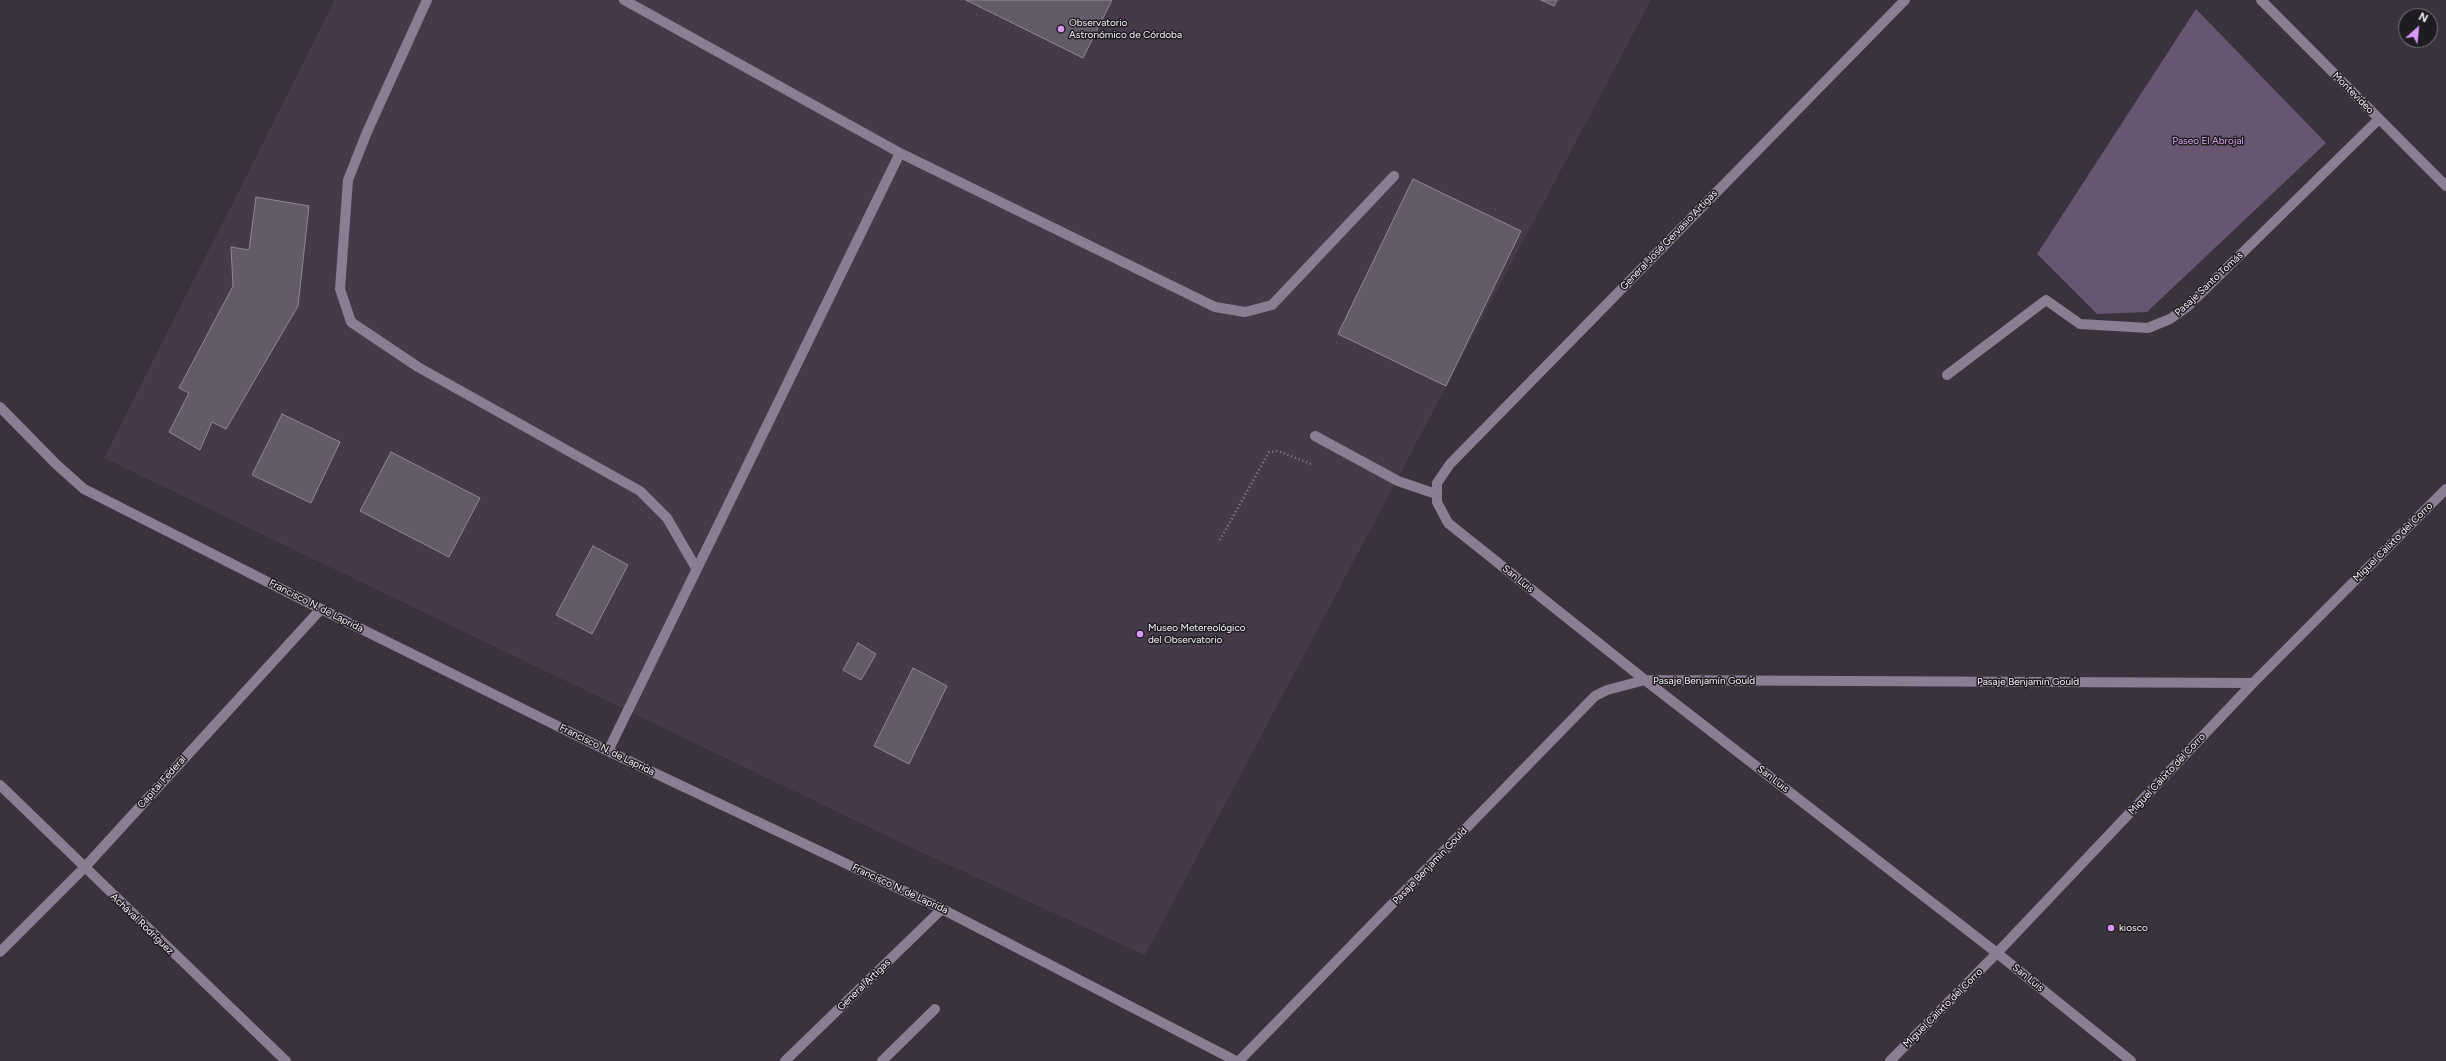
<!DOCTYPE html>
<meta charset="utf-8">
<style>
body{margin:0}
#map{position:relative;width:2446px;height:1061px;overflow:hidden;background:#3a333e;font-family:Figtree,sans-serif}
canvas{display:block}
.north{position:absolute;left:2398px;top:8px;width:40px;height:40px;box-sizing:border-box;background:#1f1c21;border:1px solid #757278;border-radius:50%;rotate:27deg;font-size:11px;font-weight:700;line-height:16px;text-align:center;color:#f7f2fa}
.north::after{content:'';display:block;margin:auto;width:14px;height:18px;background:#d99af7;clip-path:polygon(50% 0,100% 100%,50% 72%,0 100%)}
</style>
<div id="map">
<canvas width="2446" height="1061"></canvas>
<div class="north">N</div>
</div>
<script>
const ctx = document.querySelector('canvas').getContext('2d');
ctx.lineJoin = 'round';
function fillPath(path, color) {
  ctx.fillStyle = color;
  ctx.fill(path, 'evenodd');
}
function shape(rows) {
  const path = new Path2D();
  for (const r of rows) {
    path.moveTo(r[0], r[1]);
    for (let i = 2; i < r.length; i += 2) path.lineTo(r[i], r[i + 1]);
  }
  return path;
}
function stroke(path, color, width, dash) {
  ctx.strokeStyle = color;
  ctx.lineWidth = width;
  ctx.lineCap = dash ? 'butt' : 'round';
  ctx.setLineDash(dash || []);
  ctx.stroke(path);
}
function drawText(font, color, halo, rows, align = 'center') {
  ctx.font = font + ' Figtree,sans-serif';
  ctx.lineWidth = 3;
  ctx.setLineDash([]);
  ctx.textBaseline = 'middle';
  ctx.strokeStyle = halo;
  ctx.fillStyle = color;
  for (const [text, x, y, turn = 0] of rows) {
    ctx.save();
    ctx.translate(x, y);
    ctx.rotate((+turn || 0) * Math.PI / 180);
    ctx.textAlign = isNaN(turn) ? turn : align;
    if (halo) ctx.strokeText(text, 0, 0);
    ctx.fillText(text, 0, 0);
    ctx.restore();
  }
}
fillPath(shape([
 [335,0,1651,0,1145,955,908,846,104,458]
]), '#453a4a');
fillPath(shape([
 [2196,9,2326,143,2147,312,2097,314,2037,254]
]), '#685571');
const building = shape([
 [966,0,1112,0,1083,58,966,0],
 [1541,0,1557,0,1554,6,1541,0],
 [1413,179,1521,231,1446,386,1338,334,1413,179],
 [256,197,309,206,298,306,226,429,212,422,200,450,169,432,189,393,179,388,233,286,231,247,249,250,256,197],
 [282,414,340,442,311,503,252,475,282,414],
 [391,452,480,498,449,557,360,511,391,452],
 [593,546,628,565,592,634,556,615,593,546],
 [858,643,876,654,861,680,843,670,858,643],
 [913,668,947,686,909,764,874,746,913,668]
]);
fillPath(building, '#645b68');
stroke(building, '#908895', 1);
stroke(shape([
 [1220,540,1269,452,1278,451,1311,464]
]), '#8c858f', 2.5, [1, 3]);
stroke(shape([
 [427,0,367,132,348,180,340,289,351,322,418,367,640,491,667,518,696,568],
 [624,0,900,153,1215,307,1245,312,1272,305,1394,176],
 [1905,0,1450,464,1437,483,1437,502,1448,523,1645,680,1997,953,2131,1061],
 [2261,0,2446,186],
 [1947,375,2046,300,2080,324,2148,328,2170,319,2187,307,2379,119],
 [0,407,57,465,84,489,321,609,608,751,942,909,1236,1061],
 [1315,436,1398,481,1436,494],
 [608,751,900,153],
 [0,785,286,1061],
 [0,952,84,868,321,609],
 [785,1061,942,909],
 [882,1061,935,1009],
 [1239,1061,1595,696,1607,690,1645,680,2253,683],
 [1890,1061,1997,953,2253,683,2446,489]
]), '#8b7d92', 10);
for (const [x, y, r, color] of [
 [1061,29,4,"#d99af7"],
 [1140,634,4,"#d99af7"],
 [2111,928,4,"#d99af7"]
]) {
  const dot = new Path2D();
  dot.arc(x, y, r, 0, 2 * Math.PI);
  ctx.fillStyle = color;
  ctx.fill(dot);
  stroke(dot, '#1f1c21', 1.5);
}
drawText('10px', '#f7f2fa', '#1f1c21', [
 ["Observatorio",1069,23],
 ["Astronómico de Córdoba",1069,35],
 ["Museo Metereológico",1148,628],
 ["del Observatorio",1148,640],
 ["kiosco",2119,928]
], 'left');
drawText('10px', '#f7f2fa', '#1f1c21', [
 ["Montevideo",2353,93,45],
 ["General José Gervasio Artigas",1669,240,-46],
 ["Pasaje Santo Tomás",2209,284,-43],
 ["Miguel Calixto del Corro",2393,542,-45],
 ["San Luis",1518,579,39],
 ["Francisco N. de Laprida",316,606,27],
 ["Pasaje Benjamín Gould",1704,681],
 ["Pasaje Benjamín Gould",2028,682],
 ["Francisco N. de Laprida",607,750,26],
 ["Miguel Calixto del Corro",2167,774,-47],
 ["San Luis",1773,779,38],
 ["Capital Federal",162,782,-48],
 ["Pasaje Benjamín Gould",1430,866,-46],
 ["Francisco N. de Laprida",900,889,25],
 ["Achával Rodríguez",142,924,44],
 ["San Luis",2028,978,39],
 ["General Artigas",864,985,-44],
 ["Miguel Calixto del Corro",1943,1008,-45]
]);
drawText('10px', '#d7a9ed', '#1f1c21', [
 ["Paseo El Abrojal",2208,141]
]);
</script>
